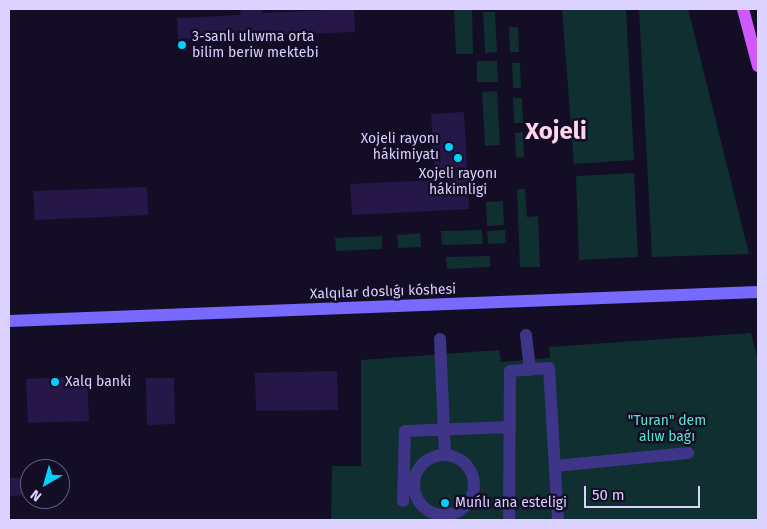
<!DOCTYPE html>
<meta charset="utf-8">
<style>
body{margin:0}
#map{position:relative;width:767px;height:529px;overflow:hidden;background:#130d26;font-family:"Fira Sans",sans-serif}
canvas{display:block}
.frame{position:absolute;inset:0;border:10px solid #dbd2ff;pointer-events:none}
.north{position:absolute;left:20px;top:459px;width:50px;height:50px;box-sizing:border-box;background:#130d26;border:1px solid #635c7d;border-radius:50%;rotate:218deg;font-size:14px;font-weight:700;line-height:20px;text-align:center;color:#dbd2ff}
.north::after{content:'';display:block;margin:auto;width:18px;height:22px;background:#00d2fd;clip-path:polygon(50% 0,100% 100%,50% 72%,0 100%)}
.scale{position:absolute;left:584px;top:486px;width:116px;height:22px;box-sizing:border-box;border:2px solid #dbd2ff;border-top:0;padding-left:6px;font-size:15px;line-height:18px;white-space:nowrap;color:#dbd2ff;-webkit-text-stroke:4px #130d26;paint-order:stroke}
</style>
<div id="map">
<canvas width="767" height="529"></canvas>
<div class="frame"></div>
<div class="north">N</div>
<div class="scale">50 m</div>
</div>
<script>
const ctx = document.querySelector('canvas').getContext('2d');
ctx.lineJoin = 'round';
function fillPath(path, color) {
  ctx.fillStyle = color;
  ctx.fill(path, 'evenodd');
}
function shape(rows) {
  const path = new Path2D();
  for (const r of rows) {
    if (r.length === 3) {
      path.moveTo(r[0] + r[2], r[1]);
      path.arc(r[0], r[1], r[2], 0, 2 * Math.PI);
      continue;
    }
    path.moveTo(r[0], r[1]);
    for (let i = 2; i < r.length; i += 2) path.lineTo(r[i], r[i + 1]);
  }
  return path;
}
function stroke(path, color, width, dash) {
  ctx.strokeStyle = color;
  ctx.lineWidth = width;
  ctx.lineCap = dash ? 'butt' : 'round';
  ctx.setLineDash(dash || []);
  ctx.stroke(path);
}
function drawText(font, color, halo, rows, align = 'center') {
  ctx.font = font + ' "Fira Sans",sans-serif';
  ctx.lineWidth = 5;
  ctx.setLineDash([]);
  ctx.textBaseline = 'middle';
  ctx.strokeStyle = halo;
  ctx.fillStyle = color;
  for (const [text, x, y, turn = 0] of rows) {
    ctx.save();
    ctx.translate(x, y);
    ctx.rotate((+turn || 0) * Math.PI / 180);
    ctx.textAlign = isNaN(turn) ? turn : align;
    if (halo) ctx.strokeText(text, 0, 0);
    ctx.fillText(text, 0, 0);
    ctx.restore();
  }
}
fillPath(shape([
 [454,9,472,9,473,54,456,54],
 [562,9,626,9,634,160,574,164],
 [639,9,688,9,749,254,652,257],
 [483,12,495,12,497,52,485,53],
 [509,27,518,27,519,52,510,52],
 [477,61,497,61,498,82,477,82],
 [512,63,520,63,521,88,513,88],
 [497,91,500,145,485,146,482,92],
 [513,98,522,98,523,123,514,123],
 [523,132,524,157,516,158,515,133],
 [634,173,638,257,579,260,576,176],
 [517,189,525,189,527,217,538,216,540,267,520,267],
 [503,201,504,225,487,226,486,202],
 [482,230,483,244,442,245,441,231],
 [505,230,506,243,488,244,487,231],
 [420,233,421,247,398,248,397,235],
 [382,236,382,249,336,251,335,238],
 [490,256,490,267,447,269,446,257],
 [751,333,758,361,758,520,331,520,332,466,361,466,361,360,499,350,501,362,550,358,549,347]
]), '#102f31');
fillPath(shape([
 [240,9,262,9,262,13,354,9,355,32,178,39,177,18,241,15],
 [464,112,469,209,352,215,350,184,435,180,431,114],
 [147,187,148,215,35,220,33,191],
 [337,371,338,410,256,411,255,373],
 [87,376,89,421,28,423,26,379],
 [146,378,174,378,175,424,147,425],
 [30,477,30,495,9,496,9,478]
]), '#251848');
stroke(shape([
 [526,335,530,370],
 [440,339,445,455],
 [444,485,30],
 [555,466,688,453],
 [403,501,405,431,510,427],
 [509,520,510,371,549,368,558,520]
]), '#3e3588', 12);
stroke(shape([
 [9,321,758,292]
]), '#7869ff', 12);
stroke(shape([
 [743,9,758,66]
]), '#cd59ff', 12);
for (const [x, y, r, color] of [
 [182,45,5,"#00d2fd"],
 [449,147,5,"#00d2fd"],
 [458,158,5,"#00d2fd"],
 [55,382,5,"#00d2fd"],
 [445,503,5,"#00d2fd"]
]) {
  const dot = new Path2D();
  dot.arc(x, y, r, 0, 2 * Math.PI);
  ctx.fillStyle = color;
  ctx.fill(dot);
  stroke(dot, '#130d26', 2);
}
drawText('14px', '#dbd2ff', '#130d26', [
 ["3-sanlı ulıwma orta",192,37],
 ["bilim beriw mektebi",192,53],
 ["Xojeli rayonı",439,139,"right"],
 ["hákimiyatı",439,155,"right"],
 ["Xojeli rayonı",458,174,"center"],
 ["hákimligi",458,190,"center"],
 ["Xalq banki",65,382],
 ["Muńlı ana esteligi",455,503]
], 'left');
drawText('14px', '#dbd2ff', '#130d26', [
 ["Xalqılar doslıǵı kóshesi",383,292,-2]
]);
drawText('14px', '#56e8ce', '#130d26', [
 ["\"Turan\" dem",667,421],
 ["alıw baǵı",667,437]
]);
drawText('bold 24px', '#ffd4ec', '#130d26', [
 ["Xojeli",556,132]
]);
</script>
